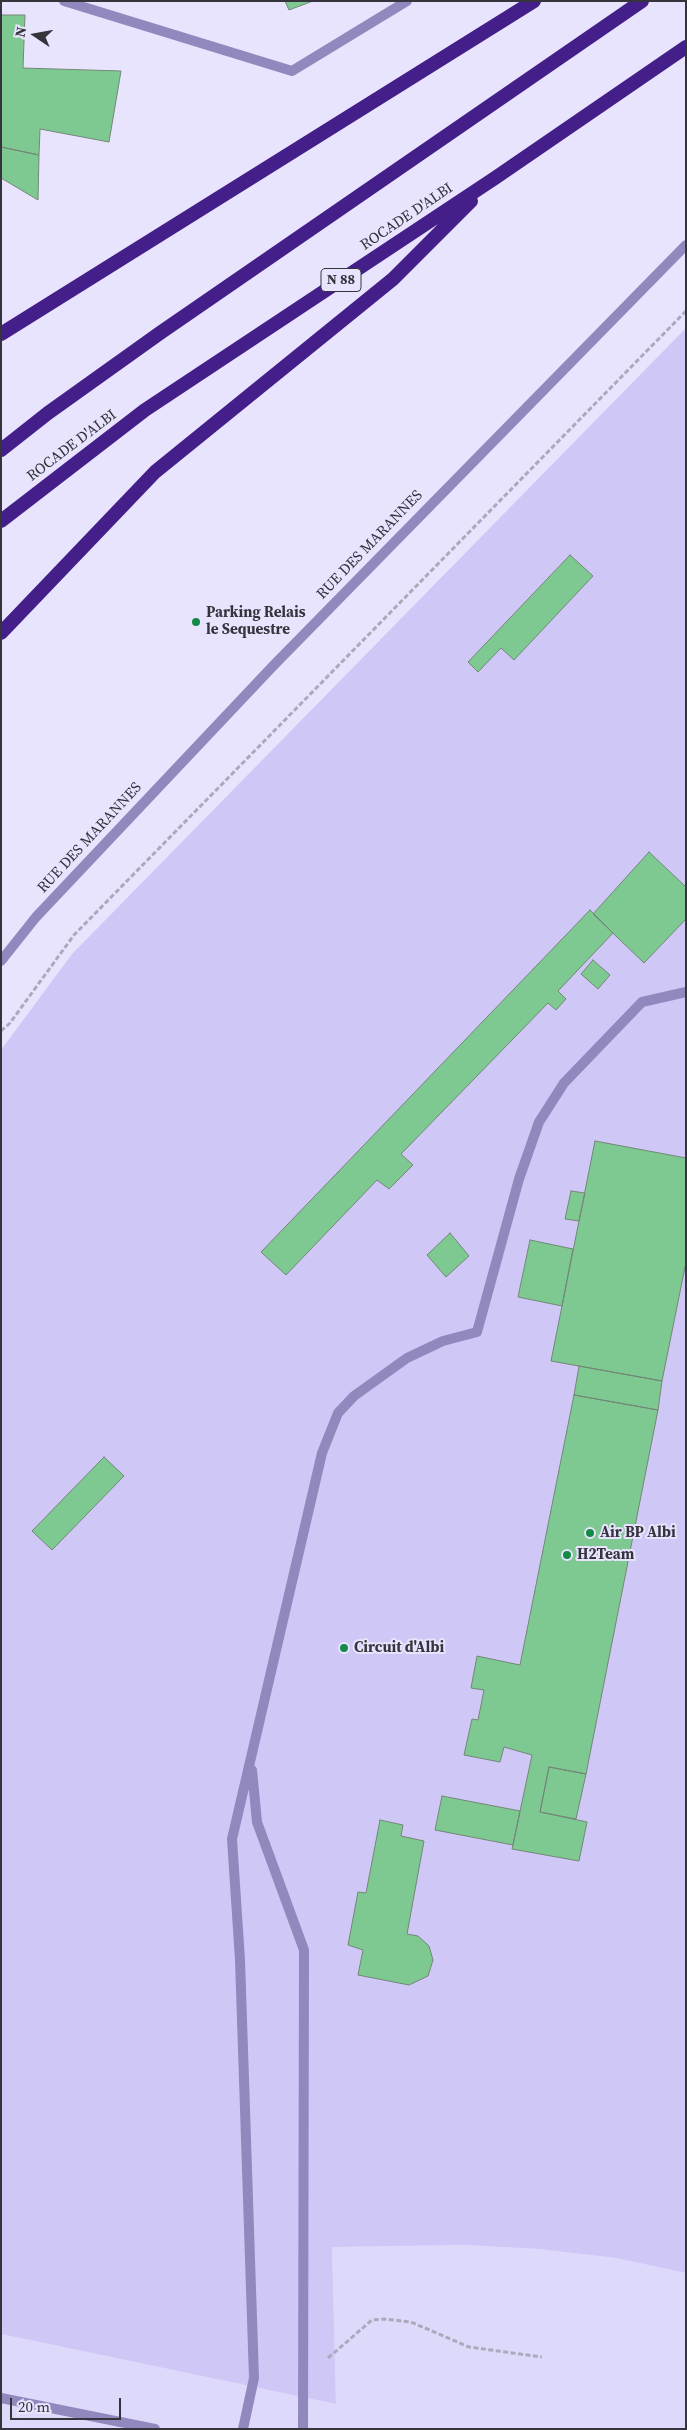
<!DOCTYPE html>
<style>
body{margin:0}
#map{position:relative;width:687px;height:2430px;overflow:hidden;background:#e8e4fe;font-family:"Source Serif 4",serif}
canvas{display:block}
.frame{position:absolute;inset:0;border:2px solid #35343d;pointer-events:none}
.north{position:absolute;left:10px;top:10px;width:50px;height:50px;-webkit-text-stroke:4px #e8e4fe;paint-order:stroke;rotate:282deg;font-size:14px;font-weight:700;line-height:20px;text-align:center;color:#35343d}
.north::after{content:'';display:block;margin:auto;width:18px;height:22px;background:#35343d;clip-path:polygon(50% 0,100% 100%,50% 72%,0 100%)}
.scale{position:absolute;left:10px;top:2398px;width:111px;height:22px;box-sizing:border-box;border:2px solid #35343d;border-top:0;padding-left:6px;font-size:15px;line-height:18px;white-space:nowrap;color:#35343d;-webkit-text-stroke:4px #e8e4fe;paint-order:stroke}
</style>
<div id="map">
<canvas width="687" height="2430"></canvas>
<div class="frame"></div>
<div class="north">N</div>
<div class="scale">20 m</div>
</div>
<script>
const ctx = document.querySelector('canvas').getContext('2d');
ctx.lineJoin = 'round';
function fillPath(path, color) {
  ctx.fillStyle = color;
  ctx.fill(path, 'evenodd');
}
function shape(rows) {
  const path = new Path2D();
  for (const r of rows) {
    path.moveTo(r[0], r[1]);
    for (let i = 2; i < r.length; i += 2) path.lineTo(r[i], r[i + 1]);
  }
  return path;
}
function stroke(path, color, width, dash) {
  ctx.strokeStyle = color;
  ctx.lineWidth = width;
  ctx.lineCap = dash ? 'butt' : 'round';
  ctx.setLineDash(dash || []);
  ctx.stroke(path);
}
function drawText(font, color, halo, rows, align = 'center') {
  ctx.font = font + ' "Source Serif 4",serif';
  ctx.lineWidth = 4;
  ctx.setLineDash([]);
  ctx.textBaseline = 'middle';
  ctx.strokeStyle = halo;
  ctx.fillStyle = color;
  for (const [text, x, y, turn = 0] of rows) {
    ctx.save();
    ctx.translate(x, y);
    ctx.rotate((+turn || 0) * Math.PI / 180);
    ctx.textAlign = isNaN(turn) ? turn : align;
    if (halo) ctx.strokeText(text, 0, 0);
    ctx.fillText(text, 0, 0);
    ctx.restore();
  }
}
fillPath(shape([
 [464,2245,539,2249,616,2258,686,2273,686,2429,1,2429,1,2334,336,2404,332,2247]
]), '#ddd9fa');
fillPath(shape([
 [686,328,686,2273,616,2258,539,2249,464,2245,332,2247,336,2404,1,2334,1,1050,72,954]
]), '#cfc8f7');
const building = shape([
 [285,1,313,1,289,10,285,1],
 [1,15,25,15,23,68,121,71,109,142,40,129,39,155,1,147,1,15],
 [1,147,39,155,38,200,1,178,1,147],
 [570,555,593,576,514,660,501,648,478,672,468,662,570,555],
 [649,852,686,887,686,919,644,963,593,914,649,852],
 [590,910,613,933,558,991,566,999,556,1010,548,1003,401,1154,413,1165,389,1189,377,1180,286,1275,261,1252,590,910],
 [593,960,610,975,598,989,581,974,593,960],
 [595,1141,686,1158,686,1262,662,1381,551,1361,595,1141],
 [571,1191,585,1193,579,1221,565,1219,571,1191],
 [450,1233,469,1256,446,1277,427,1255,450,1233],
 [530,1240,573,1249,562,1306,518,1297,530,1240],
 [579,1366,662,1381,658,1410,574,1395,579,1366],
 [574,1395,658,1410,586,1774,549,1767,540,1812,587,1822,579,1861,512,1849,532,1755,504,1747,500,1762,464,1755,472,1719,478,1720,484,1690,471,1688,477,1656,520,1665,574,1395],
 [104,1457,124,1476,52,1550,32,1531,104,1457],
 [549,1767,586,1774,576,1819,540,1812,549,1767],
 [442,1796,520,1811,513,1845,435,1830,442,1796],
 [380,1820,403,1825,401,1836,424,1841,407,1934,418,1936,429,1946,433,1960,428,1976,409,1985,358,1975,363,1950,348,1945,358,1892,366,1893,380,1820]
]);
fillPath(building, '#7ec991');
stroke(building, '#738777', 1);
stroke(shape([
 [1,1031,10,1023,74,935,686,311],
 [328,2358,372,2320,384,2319,411,2322,469,2347,542,2357]
]), '#aca9bd', 3, [5, 2.5]);
stroke(shape([
 [64,1,292,71,407,1],
 [252,1770,257,1822,304,1950,303,2429],
 [243,2429,254,2378,240,1960,232,1839,322,1453,338,1413,354,1396,407,1358,443,1341,477,1332,519,1179,539,1122,564,1083,642,1002,686,992]
]), '#9189bd', 10);
stroke(shape([
 [1,961,36,917,273,666,686,245],
 [1,2398,155,2429]
]), '#9189bd', 10);
stroke(shape([
 [1,334,534,1],
 [1,450,48,413,160,333,642,1],
 [1,521,145,410,495,178,686,47],
 [1,633,155,472,393,279,471,201]
]), '#441f89', 14);
for (const [x, y, r, color] of [
 [196,622,5,"#138b46"],
 [590,1533,5,"#138b46"],
 [567,1555,5,"#138b46"],
 [344,1648,5,"#138b46"]
]) {
  const dot = new Path2D();
  dot.arc(x, y, r, 0, 2 * Math.PI);
  ctx.fillStyle = color;
  ctx.fill(dot);
  stroke(dot, '#e8e4fe', 2);
}
for (const [x, y, w] of [
 [341,280,40]
]) {
  const box = new Path2D();
  box.roundRect(x - w / 2, y - 11.5, w, 23, 4);
  ctx.fillStyle = '#e8e4fe';
  ctx.fill(box);
  stroke(box, '#35343d', 1);
}
drawText('bold 14px', '#35343d', null, [
 ["N 88",341,280]
]);
drawText('15px', '#35343d', '#e8e4fe', [
 ["ROCADE D'ALBI",407,217,-34],
 ["ROCADE D'ALBI",72,446,-37],
 ["RUE DES MARANNES",370,545,-46],
 ["RUE DES MARANNES",90,838,-47]
]);
drawText('bold 15px', '#35343d', '#e8e4fe', [
 ["Parking Relais",206,613],
 ["le Sequestre",206,630],
 ["Air BP Albi",600,1533],
 ["H2Team",577,1555],
 ["Circuit d'Albi",354,1648]
], 'left');
</script>
